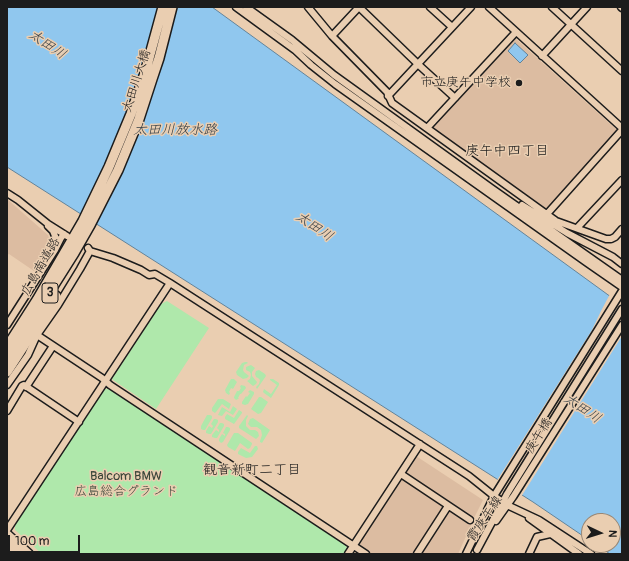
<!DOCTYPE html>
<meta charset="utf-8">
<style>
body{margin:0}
#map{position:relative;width:629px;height:561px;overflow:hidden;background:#eaceb1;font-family:Pangolin,sans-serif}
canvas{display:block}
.frame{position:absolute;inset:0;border:8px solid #1c1c1c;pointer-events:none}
.north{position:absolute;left:581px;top:513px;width:40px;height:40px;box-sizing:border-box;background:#eaceb1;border:1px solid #988775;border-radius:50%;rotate:94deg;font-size:11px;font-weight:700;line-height:16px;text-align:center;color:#1c1c1c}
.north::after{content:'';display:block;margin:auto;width:14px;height:18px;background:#1c1c1c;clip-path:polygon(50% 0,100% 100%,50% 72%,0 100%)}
.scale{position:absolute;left:8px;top:535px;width:72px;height:18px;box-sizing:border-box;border:2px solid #1c1c1c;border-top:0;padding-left:5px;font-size:12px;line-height:14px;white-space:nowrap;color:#1c1c1c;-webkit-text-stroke:3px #eaceb1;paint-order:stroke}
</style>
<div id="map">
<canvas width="629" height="561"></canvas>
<div class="frame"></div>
<div class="north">N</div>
<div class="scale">100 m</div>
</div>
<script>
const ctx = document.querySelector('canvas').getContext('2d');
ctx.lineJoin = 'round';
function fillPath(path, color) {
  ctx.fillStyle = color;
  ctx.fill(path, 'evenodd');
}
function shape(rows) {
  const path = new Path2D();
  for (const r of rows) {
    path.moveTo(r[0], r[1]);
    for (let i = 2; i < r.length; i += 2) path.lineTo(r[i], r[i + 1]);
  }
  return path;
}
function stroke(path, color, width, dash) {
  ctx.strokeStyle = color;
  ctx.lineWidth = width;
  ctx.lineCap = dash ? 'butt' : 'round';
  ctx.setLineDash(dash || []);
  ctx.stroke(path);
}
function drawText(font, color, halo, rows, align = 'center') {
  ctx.font = font + ' Pangolin,"Klee One",sans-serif';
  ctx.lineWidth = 3;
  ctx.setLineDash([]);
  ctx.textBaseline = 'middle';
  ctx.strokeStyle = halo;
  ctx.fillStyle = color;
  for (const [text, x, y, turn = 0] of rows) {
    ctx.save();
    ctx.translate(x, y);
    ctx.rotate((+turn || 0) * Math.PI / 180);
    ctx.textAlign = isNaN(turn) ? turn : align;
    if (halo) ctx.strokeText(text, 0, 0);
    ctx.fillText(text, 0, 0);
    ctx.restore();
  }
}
fillPath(shape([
 [515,38,618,131,546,210,431,128],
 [7,199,48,235,50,241,50,246,34,271,9,254,7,255],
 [416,456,483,500,473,520,405,476,405,473],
 [403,478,445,506,415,554,372,554,359,545,359,542,400,479],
 [451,509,472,523,458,554,419,554,448,510]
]), '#dcbca1');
fillPath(shape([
 [167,301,209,328,156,409,113,380,112,379,161,304],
 [245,362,247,362,248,363,244,365,243,370,244,372,249,376,247,378,243,379,237,375,236,372,242,363],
 [251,365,255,368,252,372,252,376,257,382,256,384,253,386,247,381,250,379,251,375,250,372,246,370,246,367],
 [259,370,265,374,266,376,257,389,256,387,259,384,260,380,258,378,256,377,255,374,256,371],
 [231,379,234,379,237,382,233,389,231,388,229,392,230,393,229,395,226,393,225,390],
 [270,379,273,379,279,383,279,385,271,398,264,393,263,392,264,389,271,394,277,385,270,380],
 [241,385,245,386,246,388,241,394,240,394,238,398,239,399,238,399,236,400,234,398,234,397,237,391,239,391,241,388,240,387],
 [105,389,109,389,236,472,326,530,346,544,347,549,345,554,42,554,15,530,15,525,28,503],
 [250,390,254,392,254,394,248,404,245,405,242,404,242,402,246,396,247,397,250,393,248,392],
 [259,397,261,397,268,402,261,413,258,414,251,409],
 [218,399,223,399,231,404,229,409,222,404,216,412,215,413,212,411,212,408],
 [233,406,237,409,233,415,226,411,222,416,218,415,222,407,230,412],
 [239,410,242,412,242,413,234,424,225,419,225,417,227,414,234,418],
 [207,415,210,415,212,416,212,418,205,430,203,430,201,429,201,426],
 [247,415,248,416,246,420,246,426,250,430,255,430,258,432,259,436,256,439,239,428,239,426],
 [253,418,270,430,262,443,260,442,260,441,262,435,261,430,257,427,251,427,248,424,250,419],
 [214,419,216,419,218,420,218,422,211,434,209,434,206,433,206,431,209,426,212,428,213,426,211,424],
 [220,423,222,423,224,424,224,426,217,438,215,438,212,437,212,435,216,430,219,432,219,430,217,428],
 [226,427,228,427,230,428,230,430,223,442,221,443,219,441,219,439,222,434,225,436,225,434,223,433],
 [234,433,238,433,252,443,252,444,250,448,248,449,240,443,235,451,228,447,227,445],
 [255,446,257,446,258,449,252,457,246,458,238,454,238,452,241,448,250,453]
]), '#afe8ab');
const water = shape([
 [7,7,212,7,622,305,622,554,610,554,597,545,613,545,613,521,589,521,589,540,533,502,7,167,7,7],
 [515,43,528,55,520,63,508,51,515,43]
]);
fillPath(water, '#90c7ee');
stroke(water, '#62839a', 1);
fillPath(shape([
 [610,294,622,303,622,336,521,497,496,482,592,330,601,311]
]), '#eaceb1');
const minor = shape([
 [236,7,295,50,311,65,335,84,586,262,622,287],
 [246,7,292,40,334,75,491,188,622,280],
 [308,7,332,36,387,92,392,103,556,221,606,239,611,239,615,237,622,229],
 [359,7,421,67,455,98],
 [430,7,452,27],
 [489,7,622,128],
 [552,7,622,71],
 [621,7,622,8],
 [332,36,359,7],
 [542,56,587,7],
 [388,96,471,7],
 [427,128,516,32],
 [7,193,18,200,48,224,67,236],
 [522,205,567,233,613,257,622,264],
 [547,214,622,130],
 [48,226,53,231,55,236,57,242,56,247],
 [577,228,622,180],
 [90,251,113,258,141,270,149,275,155,274,170,283],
 [7,325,55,250,61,238,64,234],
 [37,335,102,378,110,385,366,554],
 [7,385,28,355,37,335,58,305,80,269,90,251,88,248],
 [26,387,53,346],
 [7,411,22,386,24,385,79,422],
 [401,474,470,520],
 [529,518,579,554],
 [496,521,513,497,622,325],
 [7,530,170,283,469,476,494,496,507,505,539,520,591,554],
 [477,550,507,494,622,309],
 [348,554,420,444],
 [417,554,448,506],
 [466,554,494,496,622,291],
 [529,554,537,537,550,534]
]);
const major = shape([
 [7,534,29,554],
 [7,543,19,554]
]);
const highway = shape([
 [7,347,37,300,83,221,109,167,131,114,145,73,163,7],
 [7,359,74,253,90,225,118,170,139,119,152,79,159,58,172,7],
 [7,372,56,296]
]);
stroke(minor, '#1c1c1c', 9);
stroke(major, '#1c1c1c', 11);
stroke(highway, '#1c1c1c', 12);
stroke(minor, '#eaceb1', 6);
stroke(major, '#eaceb1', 8);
stroke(highway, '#eaceb1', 9);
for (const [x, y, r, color] of [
 [519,83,4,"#1c1c1c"]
]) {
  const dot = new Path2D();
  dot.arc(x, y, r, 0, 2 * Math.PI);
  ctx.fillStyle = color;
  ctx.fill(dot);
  stroke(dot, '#eaceb1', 1.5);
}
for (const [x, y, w] of [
 [50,293,16]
]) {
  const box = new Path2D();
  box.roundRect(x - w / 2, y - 10, w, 20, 3);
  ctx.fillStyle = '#eaceb1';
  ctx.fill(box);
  stroke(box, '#1c1c1c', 1);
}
drawText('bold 12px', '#1c1c1c', null, [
 ["3",50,293]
]);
drawText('13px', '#1c1c1c', '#eaceb1', [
 ["太田川大橋",137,81,-72],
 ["広島南道路",41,267,-60],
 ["庚午橋",539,436,-58],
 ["霞庚午線",485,519,-56]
]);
drawText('13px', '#1c1c1c', '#eaceb1', [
 ["市立庚午中学校",511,83]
], 'right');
drawText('13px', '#394539', '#eaceb1', [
 ["Balcom BMW",126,477],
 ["広島総合グランド",126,492]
]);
drawText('italic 14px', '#333e46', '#eaceb1', [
 ["太田川",47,45,34],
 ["太田川放水路",175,130],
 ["太田川",314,227,34],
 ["太田川",582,409,34]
]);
drawText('14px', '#1c1c1c', '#eaceb1', [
 ["庚午中四丁目",507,151],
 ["観音新町二丁目",252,470]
]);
</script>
